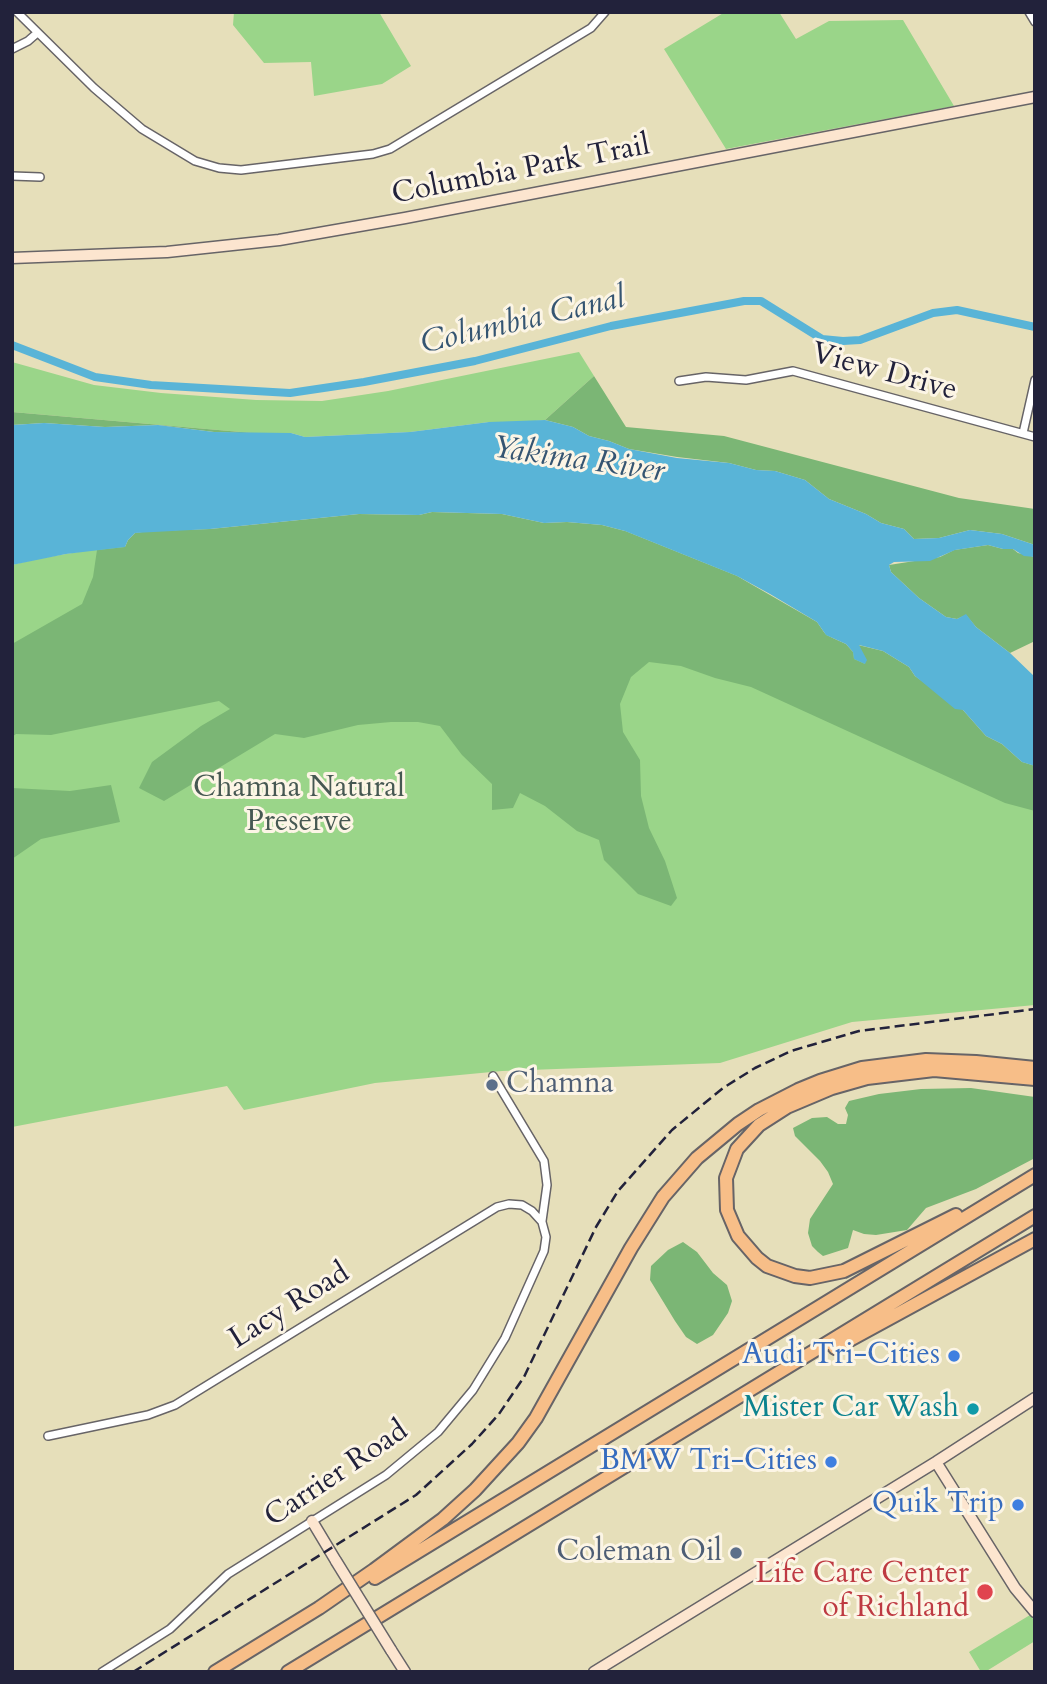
<!DOCTYPE html>
<style>
body{margin:0}
#map{position:relative;width:1047px;height:1684px;overflow:hidden;background:#e6dfba;font-family:Cardo,serif}
canvas{display:block}
.frame{position:absolute;inset:0;border:14px solid #22223b;pointer-events:none}
</style>
<div id="map">
<canvas width="1047" height="1684"></canvas>
<div class="frame"></div>
</div>
<script>
const ctx = document.querySelector('canvas').getContext('2d');
ctx.lineJoin = 'round';
function fillPath(path, color) {
  ctx.fillStyle = color;
  ctx.fill(path, 'evenodd');
}
function shape(rows) {
  const path = new Path2D();
  for (const r of rows) {
    path.moveTo(r[0], r[1]);
    for (let i = 2; i < r.length; i += 2) path.lineTo(r[i], r[i + 1]);
  }
  return path;
}
function stroke(path, color, width, dash) {
  ctx.strokeStyle = color;
  ctx.lineWidth = width;
  ctx.lineCap = dash ? 'butt' : 'round';
  ctx.setLineDash(dash || []);
  ctx.stroke(path);
}
function drawText(font, color, halo, rows, align = 'center') {
  ctx.font = font + ' Cardo,serif';
  ctx.lineWidth = 6;
  ctx.setLineDash([]);
  ctx.textBaseline = 'middle';
  ctx.strokeStyle = halo;
  ctx.fillStyle = color;
  for (const [text, x, y, turn = 0] of rows) {
    ctx.save();
    ctx.translate(x, y);
    ctx.rotate((+turn || 0) * Math.PI / 180);
    ctx.textAlign = isNaN(turn) ? turn : align;
    if (halo) ctx.strokeText(text, 0, 0);
    ctx.fillText(text, 0, 0);
    ctx.restore();
  }
}
fillPath(shape([
 [234,12,379,12,411,66,382,84,314,96,311,62,264,63,233,25],
 [725,12,779,12,796,39,829,21,903,20,954,106,726,149,664,49],
 [579,352,594,376,545,420,526,422,489,422,410,432,305,437,291,433,264,434,12,412,12,362,94,385,161,393,256,400,322,401,388,391],
 [625,531,737,576,1022,762,1035,766,1035,1005,852,1022,720,1063,502,1071,375,1083,244,1110,227,1086,12,1127,12,565,36,559,108,547],
 [1030,1615,1035,1621,1035,1641,985,1672,981,1672,969,1652]
]), '#9ad589');
fillPath(shape([
 [594,376,626,427,724,436,959,498,1035,509,1035,545,1002,534,970,530,939,538,914,539,904,529,881,523,866,514,829,499,805,480,775,471,756,470,729,463,677,457,629,449,609,441,589,436,573,427,545,420],
 [12,412,264,434,214,432,158,425,105,427,44,423,12,425],
 [432,512,502,514,544,523,567,522,602,525,625,531,737,576,817,622,826,635,846,644,853,652,854,659,865,664,858,645,883,651,909,667,915,676,963,710,986,736,1002,744,1022,762,1035,766,1035,811,1005,803,751,687,715,678,681,666,649,662,631,677,620,704,623,732,640,760,641,796,649,828,665,861,677,898,671,906,638,894,604,860,599,840,577,831,545,806,520,793,513,808,492,810,492,784,462,755,440,726,418,722,391,722,358,725,304,738,275,734,164,801,139,788,152,762,201,726,230,709,219,701,51,735,16,734,12,737,12,644,82,604,93,577,97,550,125,547,128,540,135,533,149,531,210,529,359,514,419,515],
 [988,545,1003,549,1013,549,1018,553,1035,557,1035,641,1010,653,976,627,966,615,957,619,946,617,919,598,891,572,889,565,940,557,954,550],
 [111,785,120,822,41,839,12,859,12,788,70,791],
 [971,1088,1035,1097,1035,1158,976,1189,926,1208,907,1230,876,1235,864,1234,853,1230,848,1248,823,1256,818,1252,812,1246,808,1233,810,1219,833,1184,828,1172,820,1161,795,1136,793,1128,812,1118,827,1117,838,1124,846,1124,848,1115,845,1108,849,1101,879,1094,921,1089],
 [683,1242,697,1252,713,1273,727,1285,732,1301,728,1313,713,1335,697,1344,686,1337,675,1321,650,1280,651,1266,668,1250]
]), '#7bb675');
fillPath(shape([
 [545,420,573,427,589,436,609,441,629,449,677,458,729,463,756,470,775,471,805,480,829,499,866,514,881,523,904,529,914,539,939,538,970,530,1002,534,1035,545,1035,557,1024,556,1013,549,1003,549,988,545,955,550,930,561,894,562,889,565,891,572,919,598,946,617,957,619,966,614,976,627,1010,653,1035,677,1035,766,1022,762,1002,744,986,736,963,710,955,709,915,676,909,667,883,651,859,645,867,660,865,664,854,659,853,652,846,644,826,635,817,622,770,594,737,576,625,531,602,525,567,522,544,523,502,514,432,512,419,515,359,514,210,529,135,533,128,540,125,547,66,554,12,565,12,425,44,423,105,427,158,425,214,432,291,433,305,437,410,432,489,422]
]), '#59b4d7');
stroke(shape([
 [12,345,95,377,151,385,290,393,364,382,475,361,611,326,744,301,761,301,822,339,843,341,860,340,933,313,957,310,1035,327]
]), '#59b4d7', 8);
const street = shape([
 [17,12,94,88,142,129,195,161,219,168,241,170,373,154,390,149,591,28,605,12],
 [1029,12,1035,22],
 [12,49,28,41,36,34],
 [12,176,40,177],
 [679,381,706,377,746,380,793,371,1035,437],
 [1023,433,1035,380],
 [493,1076,544,1161,547,1185,542,1221],
 [48,1436,148,1415,175,1405,497,1207,509,1204,522,1205,532,1211,542,1222,546,1237,544,1251,505,1338,473,1390,438,1432,386,1475,228,1574,170,1629,102,1672]
]);
const secondary = shape([
 [12,258,167,252,279,240,405,218,1035,97],
 [936,1462,1015,1588,1035,1612],
 [312,1521,336,1561],
 [391,1650,405,1672],
 [594,1672,936,1462,1035,1398]
]);
const highway = shape([
 [956,1215,844,1271,810,1278,795,1276,767,1266,757,1258,738,1236,727,1210,726,1178,737,1149,759,1125,787,1107,832,1088,867,1078,934,1070,1035,1079],
 [835,1348,1035,1239],
 [375,1578,1035,1175],
 [215,1672,319,1608,374,1570,443,1519,475,1490,518,1443,536,1418,631,1248,663,1197,697,1158,738,1124,759,1110,798,1090,820,1081,862,1068,926,1060,976,1062,1035,1068],
 [288,1672,1035,1216]
]);
stroke(street, '#676467', 10);
stroke(secondary, '#676467', 13);
stroke(highway, '#676467', 16);
stroke(street, '#fff', 7);
stroke(secondary, '#fce5cf', 10);
stroke(highway, '#f7be88', 12);
stroke(shape([
 [133,1672,416,1495,472,1444,499,1414,524,1377,596,1227,618,1191,672,1130,723,1088,755,1068,791,1051,859,1031,1035,1009]
]), '#22223b', 2.5, [10, 5]);
const secondaryBridge = shape([
 [336,1561,391,1650]
]);
stroke(secondaryBridge, '#676467', 13, []);
stroke(secondaryBridge, '#fce5cf', 10);
for (const [x, y, r, color] of [
 [492,1085,7,"#5c6f8a"],
 [954,1356,7,"#3f7fe0"],
 [973,1409,7,"#0f9aa8"],
 [831,1462,7,"#3f7fe0"],
 [1018,1505,7,"#3f7fe0"],
 [736,1553,7,"#5c6f8a"],
 [985,1592,9,"#e0444e"]
]) {
  const dot = new Path2D();
  dot.arc(x, y, r, 0, 2 * Math.PI);
  ctx.fillStyle = color;
  ctx.fill(dot);
  stroke(dot, '#fcf5e5', 2.5);
}
drawText('30px', '#22223b', '#fcf5e5', [
 ["Columbia Park Trail",521,171,-11],
 ["View Drive",884,373,15],
 ["Lacy Road",290,1307,-32],
 ["Carrier Road",337,1475,-34]
]);
drawText('30px', '#465852', '#fcf5e5', [
 ["Chamna Natural",299,789],
 ["Preserve",299,823]
]);
drawText('30px', '#4e5e75', '#fcf5e5', [
 ["Chamna",506,1085],
 ["Coleman Oil",722,1553,"right"]
], 'left');
drawText('30px', '#366cbe', '#fcf5e5', [
 ["Audi Tri-Cities",940,1356],
 ["BMW Tri-Cities",817,1462],
 ["Quik Trip",1004,1505]
], 'right');
drawText('30px', '#0d838f', '#fcf5e5', [
 ["Mister Car Wash",959,1409]
], 'right');
drawText('30px', '#be3a42', '#fcf5e5', [
 ["Life Care Center",969,1575],
 ["of Richland",969,1609]
], 'right');
drawText('italic 32px', '#355572', '#fcf5e5', [
 ["Columbia Canal",523,322,-13],
 ["Yakima River",578,461,8]
]);
</script>
